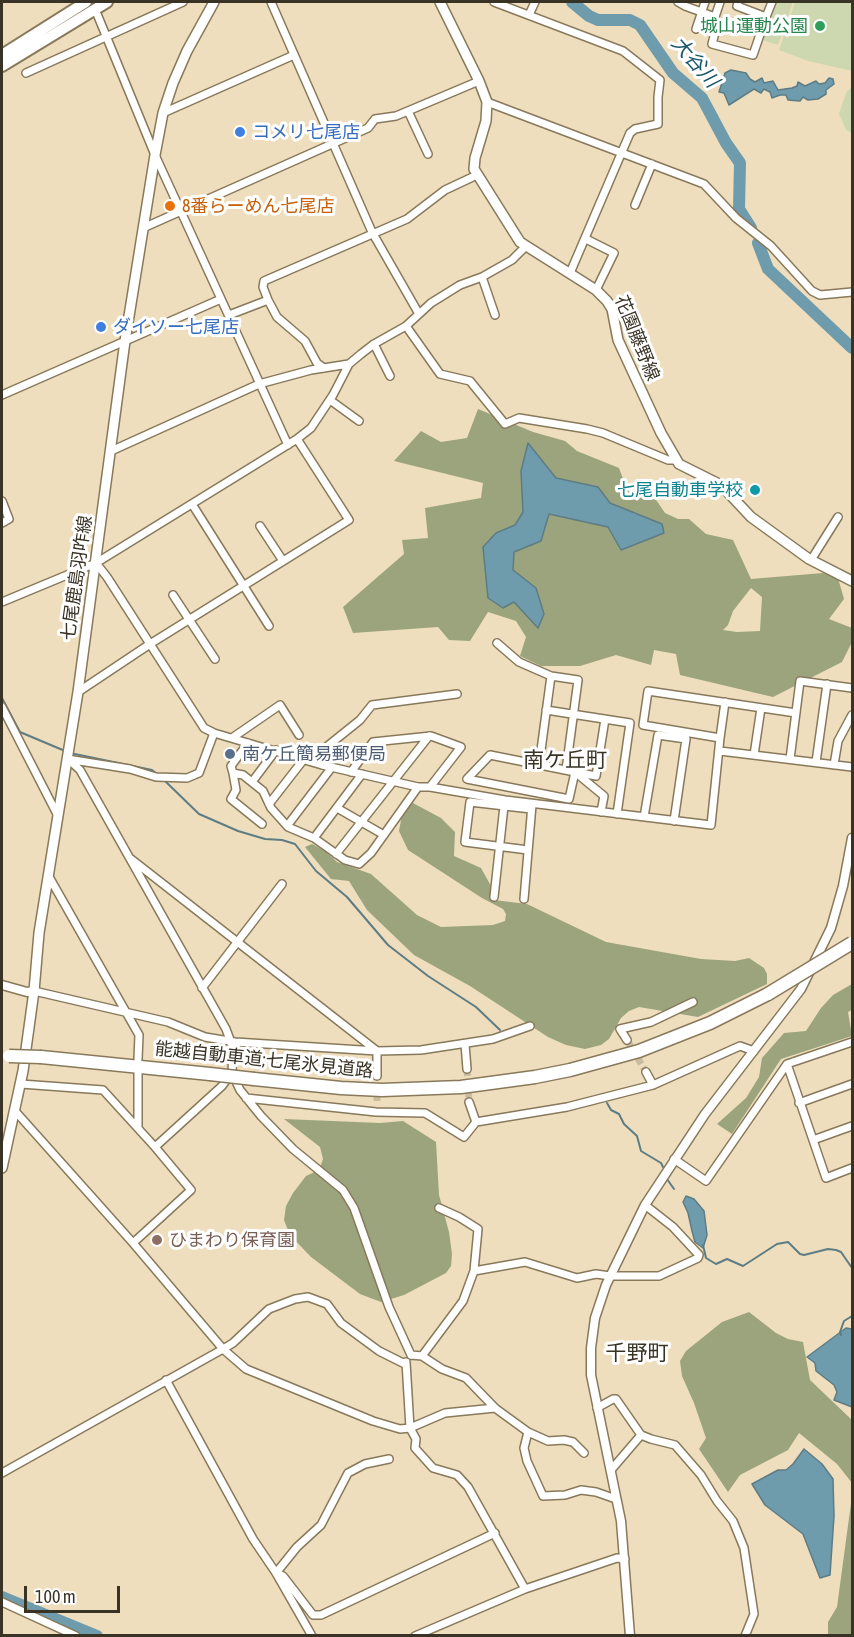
<!DOCTYPE html>
<meta charset="utf-8">
<style>
body{margin:0}
#map{position:relative;width:854px;height:1637px;overflow:hidden;background:#eedebd;font-family:"Asap Condensed",sans-serif}
canvas{display:block}
.frame{position:absolute;inset:0;border:3px solid #393325;pointer-events:none}
.scale{position:absolute;left:24px;top:1586px;width:96px;height:27px;box-sizing:border-box;border:3px solid #393325;border-top:0;padding-left:8px;font-size:18px;line-height:21px;white-space:nowrap;color:#393325;-webkit-text-stroke:4px #fff;paint-order:stroke}
</style>
<div id="map">
<canvas width="854" height="1637"></canvas>
<div class="frame"></div>
<div class="scale">100 m</div>
</div>
<script>
const ctx = document.querySelector('canvas').getContext('2d');
ctx.lineJoin = 'round';
function fillPath(path, color) {
  ctx.fillStyle = color;
  ctx.fill(path, 'evenodd');
}
function shape(rows) {
  const path = new Path2D();
  for (const r of rows) {
    path.moveTo(r[0], r[1]);
    for (let i = 2; i < r.length; i += 2) path.lineTo(r[i], r[i + 1]);
  }
  return path;
}
function stroke(path, color, width, dash) {
  ctx.strokeStyle = color;
  ctx.lineWidth = width;
  ctx.lineCap = dash ? 'butt' : 'round';
  ctx.setLineDash(dash || []);
  ctx.stroke(path);
}
function drawText(font, color, halo, rows, align = 'center') {
  ctx.font = font + ' "Asap Condensed","Noto Sans JP",sans-serif';
  ctx.lineWidth = 6;
  ctx.setLineDash([]);
  ctx.textBaseline = 'middle';
  ctx.strokeStyle = halo;
  ctx.fillStyle = color;
  for (const [text, x, y, turn = 0] of rows) {
    ctx.save();
    ctx.translate(x, y);
    ctx.rotate((+turn || 0) * Math.PI / 180);
    ctx.textAlign = isNaN(turn) ? turn : align;
    if (halo) ctx.strokeText(text, 0, 0);
    ctx.fillText(text, 0, 0);
    ctx.restore();
  }
}
fillPath(shape([
 [776,2,793,2,778,45,762,40],
 [795,2,852,2,852,71,808,61,779,50],
 [852,86,852,133,846,130,839,114,846,93]
]), '#ced8b0');
fillPath(shape([
 [478,409,533,432,565,441,577,451,619,468,625,484,648,488,665,513,678,519,689,519,706,534,733,540,751,579,823,573,838,578,844,599,829,619,852,628,852,642,842,662,773,697,680,675,676,654,654,650,651,665,616,655,580,666,541,666,520,656,526,637,516,621,488,612,470,641,449,640,438,627,353,633,343,607,404,554,402,540,428,538,425,508,481,498,483,483,394,461,421,431,441,442,467,438],
 [751,588,762,597,760,631,737,632,723,630,728,625,733,611],
 [411,802,441,818,455,832,454,856,481,868,491,886,494,900,527,904,606,942,701,959,735,961,749,958,764,968,767,974,767,984,698,1017,639,1007,629,1011,621,1018,609,1039,601,1045,585,1049,566,1045,548,1037,470,986,414,955,367,910,349,881,331,879,305,847,312,844,325,851,337,862,371,874,417,915,441,927,493,925,505,921,506,914,503,909,482,898,408,850,399,831,403,809],
 [852,984,852,1010,848,1012,852,1036,781,1059,732,1134,717,1124,746,1098,759,1077,762,1058,784,1033,806,1031,821,1008,833,995],
 [284,1119,380,1123,403,1121,436,1142,439,1195,449,1232,452,1254,451,1266,446,1273,404,1295,381,1302,360,1294,311,1257,290,1235,284,1220,286,1206,293,1193,306,1176,319,1170,323,1159,320,1147],
 [749,1312,776,1333,788,1339,803,1342,810,1380,852,1420,852,1483,837,1464,799,1433,788,1450,740,1475,728,1492,699,1449,706,1438,694,1403,682,1376,680,1361,686,1351,722,1322],
 [852,1496,852,1635,828,1635,828,1622,837,1607]
]), '#9ba47d');
const water = shape([
 [731,70,746,73,750,79,755,82,762,78,764,83,773,81,778,90,792,88,797,86,798,82,805,86,816,81,819,84,825,83,829,78,833,79,834,84,826,90,826,94,818,99,808,100,803,97,800,101,788,100,786,95,780,95,772,98,770,92,764,89,761,93,754,89,729,105,724,93,719,92,725,73,731,70],
 [528,443,556,478,598,487,610,503,662,524,664,533,621,550,608,527,549,514,541,541,514,552,513,570,536,588,544,614,538,628,514,602,503,608,488,598,483,547,496,533,515,525,523,512,521,471,528,443],
 [686,1196,694,1199,704,1211,707,1235,703,1248,695,1242,692,1231,688,1213,683,1202,686,1196],
 [846,1328,852,1329,852,1407,834,1400,837,1392,834,1385,816,1371,815,1363,807,1357,846,1328],
 [804,1449,822,1464,833,1479,834,1516,830,1575,820,1578,803,1534,765,1505,752,1484,778,1470,786,1470,793,1464,804,1449]
]);
fillPath(water, '#6e9cad');
stroke(water, '#5e7c84', 1.5);
stroke(shape([
 [2,698,20,732,65,751],
 [70,753,152,770,157,774],
 [164,780,199,814,238,831,265,839,282,840,295,844,316,871,347,897,388,945,428,976,476,1007,500,1030],
 [607,1103,611,1110,619,1114,624,1124,637,1136,641,1151,661,1163,663,1167],
 [667,1179,674,1189],
 [703,1245,706,1258,716,1264,727,1259,743,1266,777,1244,788,1242,800,1254,804,1255,828,1249,836,1250,841,1252,852,1268],
 [841,1335,840,1332,844,1321,852,1316]
]), '#5e7c84', 2);
stroke(shape([
 [572,2,589,16,598,20,630,20,640,25,673,73,702,98,726,143,740,163,739,209,751,228],
 [758,243,768,269,852,348],
 [2,1597,97,1636]
]), '#6e9cad', 12);
stroke(shape([
 [627,1040,646,1072],
 [467,1069,469,1102],
 [377,1101,377,1076]
]), '#cabc9f', 7, [7, 3.5]);
const minor = shape([
 [271,2,372,232,419,314],
 [494,2,623,51,660,80,658,97,658,124,635,129,630,133,570,273],
 [678,2,685,6,715,17,720,2],
 [738,2,737,6,766,17,772,2],
 [95,9,155,155,288,445],
 [529,15,535,2],
 [717,25,712,44,753,55,766,17],
 [696,29,705,2],
 [26,73,183,2],
 [487,102,704,184,736,218,771,246,812,291,820,295,852,292],
 [408,111,428,154],
 [163,113,294,55],
 [635,205,652,164],
 [143,228,368,128,375,119,396,116,479,81],
 [586,239,614,253,596,290],
 [482,277,495,315],
 [268,300,277,317,305,341,317,363,324,368],
 [229,315,268,300,263,287,264,281,407,219,445,190,477,175],
 [406,326,440,374,470,381,505,424,519,418,587,429,603,433,668,460,676,460],
 [374,344,390,376],
 [2,395,221,299],
 [330,400,359,421],
 [111,451,259,384,311,370,349,364],
 [2,501,9,519,2,523],
 [192,504,269,626],
 [260,526,283,561],
 [811,560,838,517],
 [96,563,107,577,204,728,214,733,322,765,418,787,430,787,505,800,711,825,720,738,643,725,648,691,796,713],
 [173,595,215,659],
 [2,602,96,563,297,439,311,428,333,395,349,364,361,354,374,344,406,326,431,303,460,285,482,277,512,260,525,247],
 [497,643,519,662,551,676],
 [78,692,150,644,349,520,297,439],
 [2,707,58,816],
 [546,710,630,723,617,814],
 [232,738,280,705,299,735],
 [720,738,725,702],
 [248,743,231,766,233,773,243,775,263,791,271,808,288,827,314,838,345,860,359,864,371,853,418,787],
 [720,751,852,767],
 [754,755,761,708],
 [67,758,80,770,226,1029,233,1048,232,1073,240,1090,261,1116,293,1149,343,1190,354,1208,389,1307,411,1355],
 [67,759,130,769,156,777,187,778,199,773,214,733],
 [790,759,800,681,852,688],
 [309,761,360,720,372,705,457,694],
 [816,762,827,684],
 [539,765,551,676,578,680,566,770],
 [834,765,838,741,852,715],
 [351,772,373,742,431,736,461,747,430,787],
 [233,773,236,790,231,799,262,824],
 [252,782,276,750],
 [269,804,304,759],
 [337,808,384,835],
 [601,812,604,796,575,772,490,755,467,779,569,799,575,772,596,776,605,719],
 [644,817,658,735,686,739,674,821],
 [287,826,332,767],
 [314,838,362,774],
 [528,850,465,842,470,802,531,809],
 [336,854,429,736],
 [131,859,377,1051,377,1076],
 [48,875,139,1035,138,1059],
 [494,897,504,806],
 [524,899,532,805],
 [202,988,282,884],
 [34,991,168,1022,205,1037,235,1042,377,1051,421,1050,493,1039,530,1026],
 [627,1040,620,1029,651,1022,693,1002],
 [465,1044,467,1069],
 [787,1064,826,1178,852,1168],
 [646,1072,653,1085],
 [21,1084,103,1090,155,1147],
 [246,1098,376,1112,425,1113,464,1137,476,1122,567,1107,653,1085,740,1046,754,1051],
 [469,1102,476,1122],
 [799,1103,852,1084],
 [16,1112,133,1243,223,1349,246,1369,373,1421,400,1429,410,1428,445,1413,495,1408],
 [138,1128,138,1073],
 [813,1140,852,1126],
 [674,1159,706,1181,787,1064,852,1042],
 [133,1243,191,1190,155,1147,222,1086,230,1075],
 [474,1271,525,1262,577,1278,596,1274,610,1276,659,1276,698,1258,699,1255,673,1227,645,1205],
 [411,1355,422,1356,442,1369,466,1378,495,1408,528,1432,548,1441,564,1440,573,1442,584,1453],
 [422,1356,463,1301,474,1271,478,1229,459,1217,439,1208],
 [406,1362,410,1428,416,1439,415,1448,433,1468,457,1475,468,1487,525,1589],
 [166,1380,253,1539,276,1573,312,1636],
 [597,1408,613,1399,616,1399,641,1435],
 [528,1432,524,1448,527,1461,543,1496,565,1495,581,1490,596,1492,616,1499],
 [611,1470,641,1435,651,1439,675,1445,701,1475,717,1501,733,1521,744,1548,754,1614,745,1636],
 [2,1473,223,1349,233,1343,269,1309,295,1299,308,1297,327,1304,341,1323,379,1351,405,1364],
 [276,1573,283,1576,313,1615,321,1615,495,1533],
 [276,1573,297,1547,321,1525,348,1473,365,1464,389,1459],
 [2,1602,76,1636],
 [415,1636,525,1589,617,1558,625,1559]
]);
const tertiary = shape([
 [2,985,27,992,34,991],
 [630,1636,621,1521,591,1375,591,1348,595,1318,606,1285,645,1205,705,1114,801,989,831,928,843,886,852,838]
]);
const secondary = shape([
 [440,2,479,81,487,102,486,121,475,158,474,169,520,242,596,290,607,301,612,309,618,340,661,433,679,464,721,485,751,517,809,559,852,581],
 [2,1168,23,1071,34,991,39,933,78,692,125,341,155,155,163,113,173,83,187,51,214,2]
]);
const trunk = shape([
 [2,55,86,2],
 [2,66,107,2]
]);
const motorway = shape([
 [41,1057,210,1074],
 [254,1079,341,1088,382,1090,461,1087,535,1077,570,1070,639,1051,710,1023,768,994]
]);
stroke(minor, '#88795b', 10);
stroke(tertiary, '#88795b', 11);
stroke(secondary, '#88795b', 12);
stroke(trunk, '#88795b', 14);
stroke(motorway, '#88795b', 15);
stroke(minor, '#fff', 7);
stroke(tertiary, '#fff', 8);
stroke(secondary, '#fff', 9);
stroke(trunk, '#fff', 10);
stroke(motorway, '#fff', 12);
const motorwayBridge = shape([
 [768,994,852,943],
 [9,1056,41,1057],
 [210,1074,254,1079]
]);
stroke(motorwayBridge, '#88795b', 15, []);
stroke(motorwayBridge, '#fff', 12);
for (const [x, y, r, color] of [
 [820,26,6,"#2e9e5b"],
 [240,132,6,"#3f7fe0"],
 [170,206,6,"#e8710a"],
 [101,327,6,"#3f7fe0"],
 [755,490,6,"#0f9aa8"],
 [230,754,6,"#5c6f8a"],
 [157,1240,6,"#8d6e63"]
]) {
  const dot = new Path2D();
  dot.arc(x, y, r, 0, 2 * Math.PI);
  ctx.fillStyle = color;
  ctx.fill(dot);
  stroke(dot, '#fff', 2);
}
drawText('18px', '#27864d', '#fff', [
 ["城山運動公園",808,26]
], 'right');
drawText('18px', '#366cbe', '#fff', [
 ["コメリ七尾店",252,132],
 ["ダイソー七尾店",113,327]
], 'left');
drawText('18px', '#c56008', '#fff', [
 ["8番らーめん七尾店",182,206]
], 'left');
drawText('18px', '#393325', '#fff', [
 ["花園藤野線",637,338,68],
 ["七尾鹿島羽咋線",77,578,-82],
 ["能越自動車道;七尾氷見道路",264,1060,6]
]);
drawText('18px', '#0d838f', '#fff', [
 ["七尾自動車学校",743,490]
], 'right');
drawText('18px', '#4e5e75', '#fff', [
 ["南ケ丘簡易郵便局",242,754]
], 'left');
drawText('18px', '#785e54', '#fff', [
 ["ひまわり保育園",169,1240]
], 'left');
drawText('italic 20px', '#1a576b', '#fff', [
 ["大谷川",695,62,49]
]);
drawText('21px', '#393325', '#fff', [
 ["南ケ丘町",565,760],
 ["千野町",637,1353]
]);
</script>
